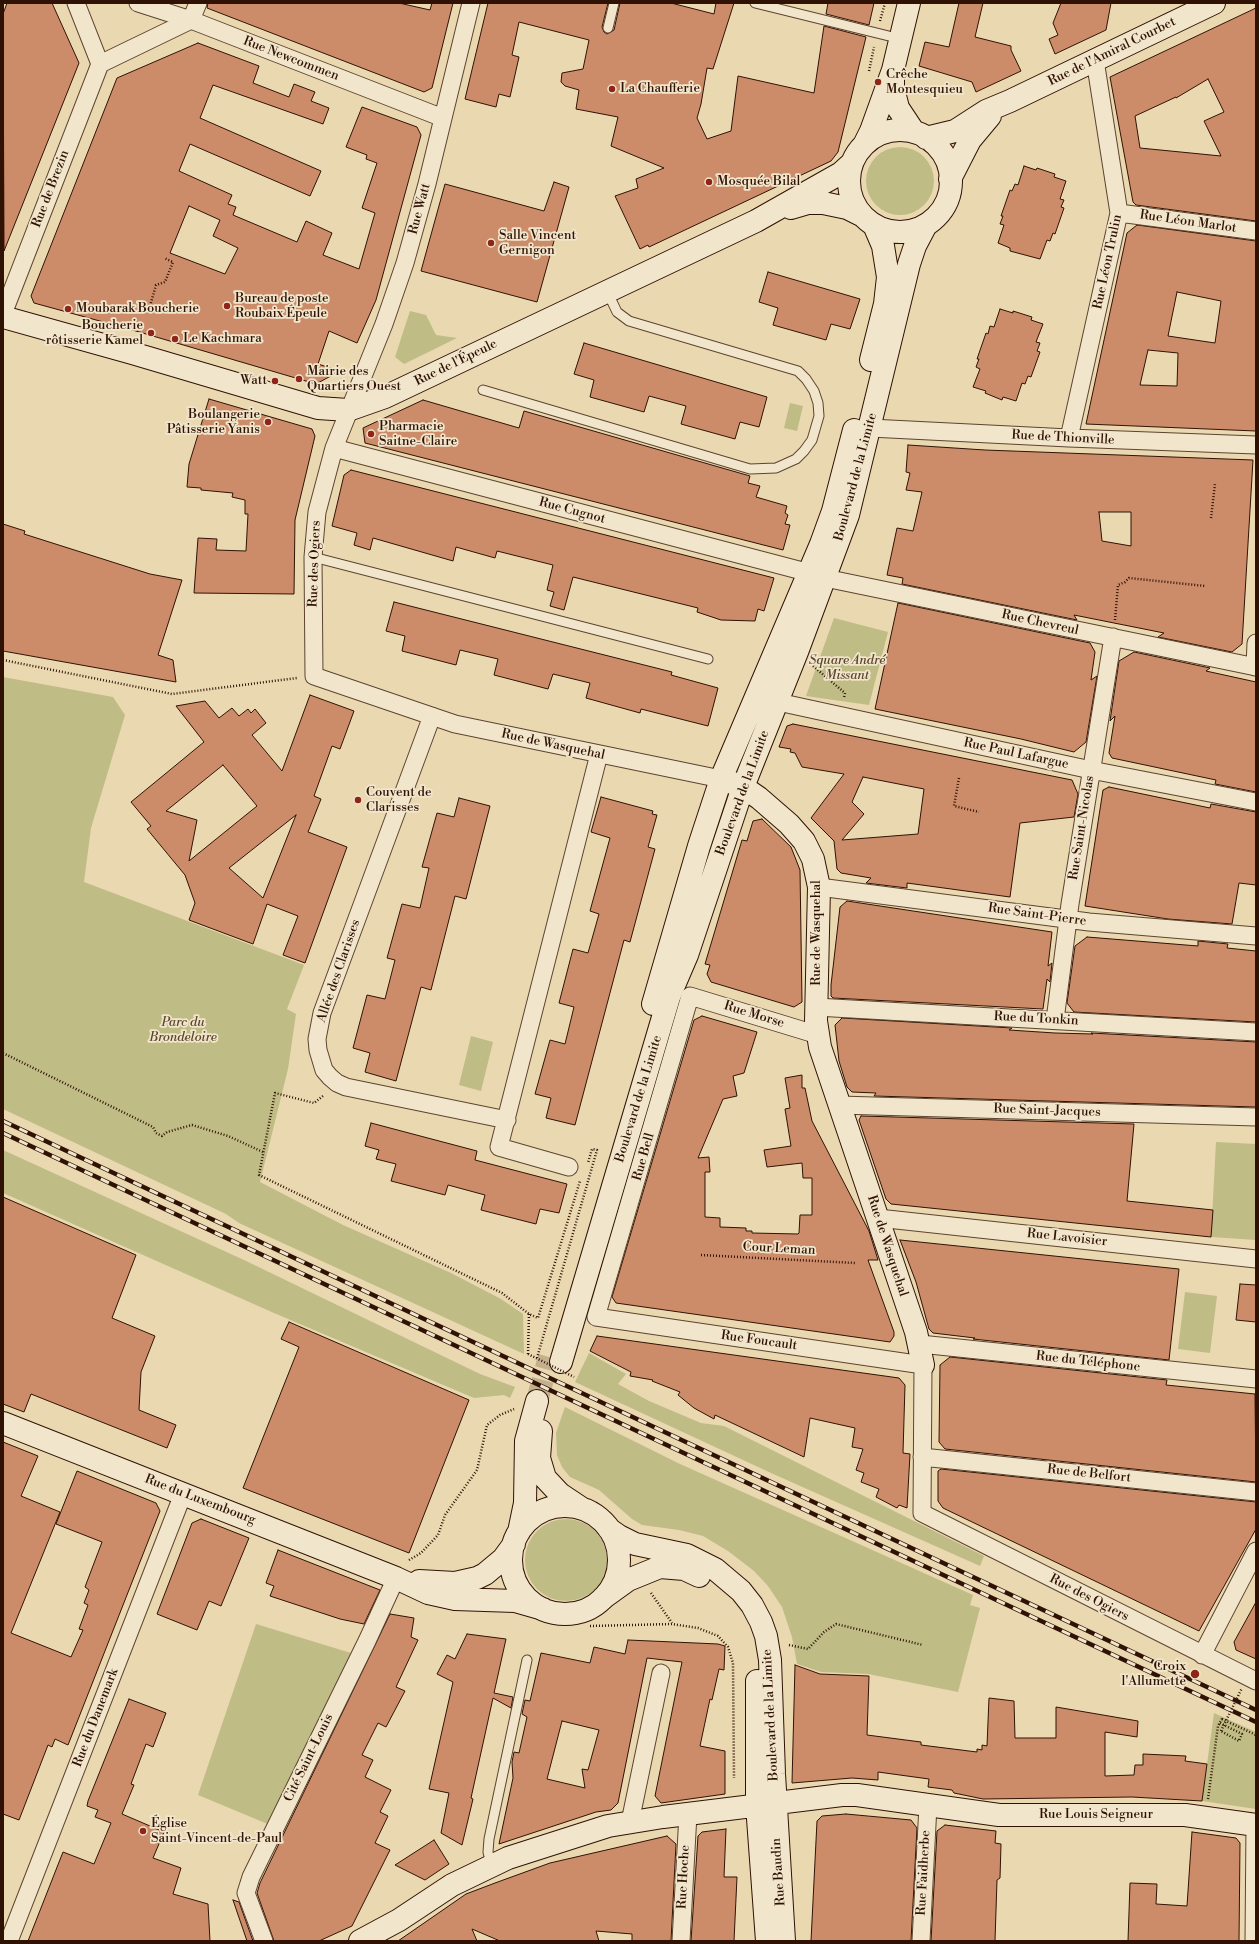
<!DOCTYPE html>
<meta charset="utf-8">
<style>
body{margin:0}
#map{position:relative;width:1259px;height:1944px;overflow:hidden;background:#ead8b0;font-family:"Libre Bodoni",serif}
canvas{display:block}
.frame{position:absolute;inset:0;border:4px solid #301205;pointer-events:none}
</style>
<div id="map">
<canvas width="1259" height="1944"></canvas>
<div class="frame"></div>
</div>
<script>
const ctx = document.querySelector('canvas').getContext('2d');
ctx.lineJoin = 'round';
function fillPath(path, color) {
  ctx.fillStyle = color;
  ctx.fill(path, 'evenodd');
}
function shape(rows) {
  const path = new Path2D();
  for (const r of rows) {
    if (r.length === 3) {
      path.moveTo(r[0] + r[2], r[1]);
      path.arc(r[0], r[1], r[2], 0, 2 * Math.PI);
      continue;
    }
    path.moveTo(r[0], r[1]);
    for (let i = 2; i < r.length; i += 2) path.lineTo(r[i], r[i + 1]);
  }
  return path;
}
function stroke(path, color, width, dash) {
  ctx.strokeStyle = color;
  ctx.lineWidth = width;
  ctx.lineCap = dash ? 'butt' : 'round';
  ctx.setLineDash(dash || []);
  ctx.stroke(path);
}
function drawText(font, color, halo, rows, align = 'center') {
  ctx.font = font + ' "Libre Bodoni",serif';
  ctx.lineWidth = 3.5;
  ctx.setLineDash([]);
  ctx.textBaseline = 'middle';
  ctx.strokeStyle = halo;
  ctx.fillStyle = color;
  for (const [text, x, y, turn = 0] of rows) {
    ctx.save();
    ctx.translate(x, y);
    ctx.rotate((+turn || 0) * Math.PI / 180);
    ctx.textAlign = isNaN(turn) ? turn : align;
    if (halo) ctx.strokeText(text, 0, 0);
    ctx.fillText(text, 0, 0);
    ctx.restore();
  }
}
fillPath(shape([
 [900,181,34],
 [410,311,426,315,436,335,457,338,404,364,395,357],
 [790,403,803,406,797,431,784,428],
 [834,618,888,632,869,705,806,696],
 [3,677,113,697,125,715,91,828,84,882,304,965,287,1009,296,1014,288,1069,260,1182,343,1225,451,1273,501,1299,523,1314,524,1354,239,1223,226,1214,3,1109],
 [471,1036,493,1042,481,1091,459,1085],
 [1216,1142,1256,1144,1256,1240,1211,1237],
 [3,1150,244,1260,480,1374,515,1387,510,1398,504,1395,474,1398,274,1313,37,1208,3,1193],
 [1185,1292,1217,1296,1210,1353,1178,1349],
 [589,1353,626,1374,618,1384,649,1401,701,1423,724,1426,984,1556,980,1566,771,1473,575,1382],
 [565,1407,680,1464,973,1595,970,1605,980,1608,958,1692,868,1674,821,1672,797,1664,792,1637,782,1607,768,1586,754,1571,728,1551,703,1536,679,1530,642,1525,632,1519,599,1490,570,1477,562,1467,557,1455,556,1433],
 [566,1560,41],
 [256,1624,351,1653,270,1825,198,1795],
 [1214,1713,1256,1732,1256,1809,1202,1801]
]), '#bfbc86');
const building = shape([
 [7,3,52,3,79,63,4,251,3,14,7,3],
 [208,3,399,3,430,10,432,3,453,3,432,88,424,92,207,8,208,3],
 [488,3,608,3,602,27,604,32,607,34,614,30,620,3,671,3,714,14,716,3,734,3,713,69,707,68,701,104,697,118,707,139,731,131,738,76,814,93,824,26,866,37,838,152,831,161,649,247,648,245,640,249,615,196,638,188,636,179,664,168,611,146,618,117,576,109,579,90,565,86,561,82,562,73,583,69,589,40,519,22,512,55,519,57,510,97,499,94,496,107,465,99,488,3],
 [828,3,874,3,869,25,826,14,828,3],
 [959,3,983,3,975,37,1011,46,1011,50,1021,71,976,92,972,82,919,66,925,42,949,47,959,3],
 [1061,3,1111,3,1106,30,1055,54,1049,39,1058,35,1053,23,1061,3],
 [1256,8,1256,221,1136,205,1133,202,1110,77,1256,8],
 [1208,79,1224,112,1204,121,1221,156,1140,148,1135,116,1176,97,1176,98,1208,79],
 [198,43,259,66,253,83,289,97,294,84,315,92,311,101,329,108,323,124,213,85,200,118,321,171,310,196,190,144,179,171,232,195,228,204,236,207,233,215,297,242,306,221,332,233,323,255,359,269,375,213,362,208,377,163,366,159,367,155,346,147,362,107,417,127,421,135,376,300,357,343,329,331,318,364,340,371,316,384,129,329,34,303,31,296,117,78,198,43],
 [189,206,220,220,213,236,238,248,225,274,170,253,189,206],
 [1024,166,1036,170,1037,168,1055,174,1054,177,1066,181,1060,199,1064,200,1061,207,1064,208,1055,234,1053,233,1050,241,1047,240,1040,259,1010,251,1010,248,998,243,1004,225,1000,224,1003,216,1001,216,1010,190,1012,191,1015,184,1018,185,1024,166],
 [554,182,569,187,537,302,421,271,445,184,544,211,554,182],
 [1137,225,1256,241,1256,431,1086,424,1127,233,1137,225],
 [1177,292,1221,301,1215,343,1168,336,1177,292],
 [1148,350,1178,353,1177,386,1140,385,1148,350],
 [768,272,860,299,850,329,831,324,826,340,773,325,778,308,759,302,768,272],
 [1000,309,1013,313,1013,311,1032,317,1031,320,1043,324,1036,342,1040,343,1037,351,1040,352,1031,377,1028,376,1025,384,1022,383,1016,401,1003,397,1002,400,985,393,986,391,973,387,980,369,976,367,979,359,977,359,986,333,988,334,990,326,994,327,1000,309],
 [584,343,767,397,759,427,740,422,735,439,681,424,686,406,649,396,644,412,590,397,594,380,574,374,584,343],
 [209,399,312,429,315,436,295,520,294,594,194,593,198,538,217,539,216,550,246,551,248,514,245,514,245,500,232,497,233,493,201,490,201,488,187,487,189,464,209,399],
 [423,400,519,428,524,411,750,476,748,483,760,486,756,497,787,506,785,513,788,515,785,524,790,525,783,550,365,443,363,428,423,400],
 [908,445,985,450,1253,460,1242,644,1232,652,1158,637,1164,633,1074,615,1077,620,902,584,903,578,887,575,897,528,913,531,922,492,906,490,910,473,906,472,908,445],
 [1099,512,1131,512,1131,546,1102,541,1099,512],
 [351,470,774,578,764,611,758,609,755,621,721,620,697,612,698,608,573,577,564,610,550,606,554,592,547,590,553,565,497,551,495,558,456,547,453,561,373,538,370,550,354,545,357,533,332,526,344,475,351,470],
 [3,524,25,531,24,534,150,574,182,580,158,655,173,660,176,682,3,651,3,524],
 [394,602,672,672,671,675,718,688,708,726,641,709,640,713,586,698,590,683,553,674,548,689,494,675,498,659,460,650,456,665,402,651,405,636,386,631,394,602],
 [898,603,1090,643,1095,652,1091,680,1097,676,1086,742,1074,752,1021,739,875,709,898,603],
 [1134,652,1210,668,1206,671,1256,682,1256,792,1215,784,1216,780,1112,758,1109,753,1115,716,1110,721,1119,661,1134,652],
 [310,695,354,711,340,749,332,746,314,796,321,799,308,832,347,847,305,963,283,955,298,916,267,904,253,944,189,920,195,903,185,875,147,829,151,826,131,802,204,742,176,706,205,701,219,718,232,708,239,716,248,709,251,713,255,709,266,723,252,735,282,771,310,695],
 [223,765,257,806,189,861,197,820,166,811,223,765],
 [296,815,263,898,229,868,296,815],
 [793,724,1072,780,1078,794,1074,817,1020,823,1010,897,907,883,907,888,866,883,871,878,841,873,837,869,834,841,811,818,844,774,802,767,795,753,790,752,791,749,779,747,787,726,793,724],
 [863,777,924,789,918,834,842,840,864,814,852,802,863,777],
 [1109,787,1210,808,1211,804,1256,812,1256,885,1239,883,1232,924,1168,919,1085,906,1103,790,1109,787],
 [601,797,653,811,652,814,657,815,648,847,655,849,630,942,624,940,575,1125,546,1118,551,1098,535,1094,550,1040,565,1044,574,1007,559,1003,573,949,588,953,599,914,590,911,610,838,591,832,601,797],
 [459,798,490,806,466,899,455,896,431,990,421,987,396,1081,365,1072,370,1053,353,1048,367,995,385,999,395,960,387,958,402,904,420,908,429,868,422,867,437,813,454,817,459,798],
 [762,819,791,847,800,870,802,1002,794,1007,711,982,707,974,710,965,705,964,742,840,747,841,753,821,762,819],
 [847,901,1052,932,1048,966,1052,963,1050,982,1047,979,1043,1009,833,998,831,996,831,985,840,907,847,901],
 [1087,937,1198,946,1198,941,1228,944,1227,948,1256,951,1256,1022,1074,1012,1067,1003,1075,946,1087,937],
 [702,1016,757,1032,744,1073,733,1076,737,1096,723,1099,698,1158,709,1157,710,1172,705,1172,705,1217,720,1218,720,1227,746,1228,746,1231,752,1231,752,1233,798,1234,799,1233,800,1215,812,1215,812,1178,803,1178,802,1163,767,1167,764,1150,791,1146,785,1109,790,1108,785,1078,802,1075,802,1088,805,1088,812,1121,869,1231,874,1247,878,1260,868,1260,894,1332,894,1336,890,1342,616,1303,612,1297,694,1020,702,1016],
 [842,1018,1012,1028,1009,1030,1055,1033,1093,1034,1091,1033,1256,1042,1256,1107,874,1096,876,1093,852,1092,847,1087,839,1061,835,1025,842,1018],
 [861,1116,1134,1124,1127,1201,1213,1210,1211,1237,891,1204,886,1199,859,1120,861,1116],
 [371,1123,477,1151,475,1160,567,1184,559,1213,540,1209,536,1224,481,1210,485,1195,448,1185,445,1195,391,1181,396,1164,376,1159,379,1150,365,1146,371,1123],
 [3,1197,136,1255,112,1318,155,1336,141,1372,139,1410,176,1425,167,1448,31,1394,24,1412,3,1404,3,1197],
 [900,1240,1179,1269,1169,1360,973,1339,975,1338,933,1333,929,1329,916,1282,900,1240],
 [1240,1284,1256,1285,1256,1322,1236,1320,1240,1284],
 [289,1322,469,1400,409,1553,243,1488,299,1347,281,1339,289,1322],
 [597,1336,899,1378,905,1385,903,1453,910,1454,907,1508,899,1505,897,1508,876,1497,879,1489,861,1482,864,1473,856,1470,863,1449,852,1447,855,1428,810,1418,804,1457,715,1415,714,1419,694,1408,678,1395,680,1392,652,1381,653,1380,630,1376,631,1372,590,1351,597,1336],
 [950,1357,1167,1380,1166,1385,1255,1394,1256,1482,945,1449,939,1442,940,1365,950,1357],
 [3,1442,38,1456,21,1496,60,1512,11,1633,71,1657,83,1630,79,1629,88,1605,84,1603,89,1590,85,1587,102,1542,56,1524,77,1471,156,1503,160,1511,68,1745,55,1739,52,1747,48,1745,19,1820,3,1814,3,1442],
 [941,1469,1256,1502,1256,1529,1199,1631,943,1508,938,1501,938,1471,941,1469],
 [201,1519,249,1538,221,1606,209,1601,197,1630,157,1614,192,1523,201,1519],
 [278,1550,380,1590,364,1624,340,1619,270,1596,274,1586,266,1583,278,1550],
 [1256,1602,1256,1659,1236,1650,1234,1642,1256,1602],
 [390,1614,414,1618,411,1637,418,1640,396,1687,405,1691,386,1727,378,1723,362,1755,373,1760,365,1777,391,1790,380,1812,388,1816,375,1843,390,1850,352,1926,319,1941,274,1941,257,1893,260,1883,390,1614],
 [467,1634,506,1639,494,1693,513,1697,511,1708,493,1698,471,1798,473,1799,462,1845,441,1833,449,1793,429,1789,453,1682,437,1674,447,1655,455,1659,467,1634],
 [628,1640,718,1644,725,1646,724,1670,719,1669,712,1700,710,1699,700,1746,725,1751,725,1794,661,1803,655,1796,682,1662,647,1658,618,1803,611,1810,596,1812,499,1844,513,1778,512,1762,514,1752,519,1753,527,1717,522,1714,525,1700,530,1701,541,1653,590,1663,594,1647,625,1654,628,1640],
 [562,1721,599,1730,588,1770,582,1769,585,1788,547,1779,562,1721],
 [795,1665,820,1674,869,1676,867,1735,921,1742,921,1745,977,1752,977,1749,982,1750,982,1745,987,1746,989,1698,1014,1701,1015,1738,1056,1738,1056,1707,1138,1721,1137,1737,1105,1732,1105,1776,1134,1775,1135,1765,1143,1765,1143,1754,1186,1756,1185,1761,1207,1764,1202,1801,1132,1797,983,1799,954,1793,952,1790,928,1787,929,1779,878,1772,878,1780,852,1778,792,1783,795,1665],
 [129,1699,166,1713,153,1747,146,1744,131,1784,134,1785,122,1814,164,1832,153,1858,181,1868,173,1894,208,1904,210,1941,28,1941,63,1852,94,1864,111,1823,95,1817,98,1810,87,1806,88,1801,129,1699],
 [846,1814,911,1820,917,1828,911,1941,811,1941,817,1821,822,1816,846,1814],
 [945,1825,996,1831,995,1843,1001,1844,1000,1878,997,1880,995,1941,931,1941,937,1831,945,1825],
 [726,1829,724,1877,737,1877,734,1941,691,1941,698,1836,702,1832,726,1829],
 [1192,1832,1236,1838,1240,1843,1239,1941,1128,1941,1130,1883,1157,1884,1156,1904,1187,1906,1192,1832],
 [667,1836,676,1844,671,1941,632,1941,632,1934,596,1931,599,1941,500,1941,472,1929,477,1941,398,1941,466,1894,495,1883,550,1863,667,1836],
 [434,1840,449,1864,425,1880,395,1865,434,1840],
 [233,1900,239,1902,253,1941,247,1941,233,1900]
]);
fillPath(building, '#cc8c6a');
stroke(building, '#301205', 1);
stroke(shape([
 [537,1401,549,1357]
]), '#c5b08e', 22, [22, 11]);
const lane = shape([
 [755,3,901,39],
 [608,28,614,3],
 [483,390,750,469,776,468,796,459,804,451,812,440,819,416,818,403,814,391,806,379,798,371,629,321,617,312,607,291],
 [313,557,708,659],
 [491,1865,488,1852,489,1839,527,1660]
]);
const street = shape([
 [76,3,100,64],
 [138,3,191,20,443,118],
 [471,3,427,184,405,263,384,324,334,448,317,512,313,557,314,676,455,724,721,779],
 [100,64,191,20,198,3],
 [1119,213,1256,231],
 [3,314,100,64],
 [870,428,1069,438,1256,445],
 [1069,438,1119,213,1095,60],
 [334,448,810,573],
 [825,578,1256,667],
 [1255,667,1256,643],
 [778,702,1091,770,1256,802],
 [432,716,322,1013,317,1039,318,1050,324,1070,330,1077,337,1083,346,1087,507,1120],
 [819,887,1089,922,1256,936],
 [816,1007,1256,1032],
 [1055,1020,1070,904,1113,637],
 [818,1035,690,996,596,1317,923,1365,922,1513,1256,1681],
 [839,1105,1256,1117],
 [569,1167,499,1147,599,754],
 [878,1218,1256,1259],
 [920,1344,1256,1379],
 [922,1457,1256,1492],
 [1202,1655,1256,1551],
 [630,1822,661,1673],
 [9,1941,183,1494],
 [264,1941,246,1893,251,1877,367,1641,396,1578],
 [681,1941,688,1814],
 [921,1941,928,1805],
 [1254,1941,1255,1824]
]);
const secondary = shape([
 [893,75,893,88,898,108,914,132],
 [900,181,51],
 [926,138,955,131,986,111,1010,101,1214,3],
 [864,145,871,131,893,70,909,3],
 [950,179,970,140,990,116],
 [791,208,808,203,823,203,847,208,861,215],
 [3,317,132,353,318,408,348,410,385,397,756,221,841,173,851,164],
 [871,360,885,304,888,277,883,246,874,225],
 [730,782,743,787,759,798,789,824,804,841,813,859,819,887,816,1021,820,1047,916,1332,923,1365],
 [653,1004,699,846,721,779,821,544,833,511,854,430],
 [561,1362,669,997,687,955,743,787,797,652,848,515,909,264,915,246,926,225],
 [3,1423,396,1578,428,1593,455,1599,515,1601,543,1609],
 [541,1431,539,1458,545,1478,560,1494,581,1508],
 [565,1560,54],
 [609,1529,619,1536,635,1544,687,1555,715,1569,741,1591,752,1605,761,1622,766,1636,770,1660,774,1774,784,1941],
 [519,1532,525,1503,526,1441,537,1401],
 [419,1581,455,1583,477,1578,485,1574,503,1559,514,1544],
 [603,1598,628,1580,660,1567,684,1569,699,1576],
 [757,1681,757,1805,767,1941],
 [360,1941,399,1920,452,1885,508,1858,608,1826,663,1817,842,1795,857,1795,999,1815,1185,1815,1256,1825]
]);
stroke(lane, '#5e4430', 11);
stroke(street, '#5e4430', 19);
stroke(secondary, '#301205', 24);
stroke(shape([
 [880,21,885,3],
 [869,71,874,47],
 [150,306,156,285,165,282,173,262,164,258],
 [1211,518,1215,484],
 [1115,620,1118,585,1125,582,1129,578,1205,586],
 [3,660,172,694,297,678],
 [813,666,845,693,844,698],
 [959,778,954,806,979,812],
 [3,1053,153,1127,156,1133,162,1136,167,1132,192,1125,228,1136,263,1152],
 [323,1096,314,1103,275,1093,259,1175,502,1293,529,1314,538,1318,580,1181],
 [701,1255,855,1263],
 [528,1354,529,1314],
 [537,1358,597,1150,592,1149,588,1163],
 [409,1560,421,1553,438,1535,445,1515,477,1470,487,1425,500,1415,514,1409],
 [651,1593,672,1623],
 [590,1626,672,1624,698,1628,718,1636,728,1647,733,1663,734,1778],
 [789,1645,808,1649,824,1632,836,1624,923,1645],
 [1222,1719,1256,1735],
 [1220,1723,1242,1734,1239,1741,1221,1731],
 [1208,1799,1218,1726,1223,1717]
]), '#301205', 2.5, [1, 2]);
stroke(lane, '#f1e6cc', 9);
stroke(street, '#f1e6cc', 17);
stroke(secondary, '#f1e6cc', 22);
const rail = shape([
 [3,1121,1256,1710],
 [3,1133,1256,1722]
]);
stroke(rail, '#301205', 4.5);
stroke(rail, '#f1e6cc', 3, [9]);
stroke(shape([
 [528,1354,574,1377],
 [1221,1731,1242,1688]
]), '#301205', 2.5, [1, 2]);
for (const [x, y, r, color] of [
 [878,82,4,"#8f2418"],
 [612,89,4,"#8f2418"],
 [709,182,4,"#8f2418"],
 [491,243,4,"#8f2418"],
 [227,306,4,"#8f2418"],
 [68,309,4,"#8f2418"],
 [151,333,4,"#8f2418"],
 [175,339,4,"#8f2418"],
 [299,379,4,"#8f2418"],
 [275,381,4,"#8f2418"],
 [268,422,4,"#8f2418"],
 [371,434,4,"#8f2418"],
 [358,800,4,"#8f2418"],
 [1195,1674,5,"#8f2418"],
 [143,1831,4,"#8f2418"]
]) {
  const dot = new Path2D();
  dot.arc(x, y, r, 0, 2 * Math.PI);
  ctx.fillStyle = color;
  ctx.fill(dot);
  stroke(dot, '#f1e6cc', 1.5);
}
drawText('13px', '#301205', '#f1e6cc', [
 ["Rue de l'Amiral Courbet",1112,52,-26],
 ["Rue Newcommen",291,59,21],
 ["Rue de Brezin",51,189,-69],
 ["Rue Watt",420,209,-75],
 ["Rue Léon Marlot",1188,222,8],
 ["Rue Léon Trulin",1108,262,-78],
 ["Rue de l'Épeule",456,363,-26],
 ["Rue de Thionville",1063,438,3],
 ["Boulevard de la Limite",856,477,-75],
 ["Rue Cugnot",572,511,15],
 ["Rue des Ogiers",315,564,-88],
 ["Rue Chevreul",1040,623,12],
 ["Rue de Wasquehal",553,745,12],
 ["Rue Paul Lafargue",1016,754,12],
 ["Boulevard de la Limite",743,793,-70],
 ["Rue Saint-Nicolas",1082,828,-81],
 ["Rue Saint-Pierre",1037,915,8],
 ["Rue de Wasquehal",817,933,-90],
 ["Allée des Clarisses",339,971,-71],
 ["Rue Morse",754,1015,17],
 ["Rue du Tonkin",1036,1019,3],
 ["Boulevard de la Limite",639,1099,-73],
 ["Rue Saint-Jacques",1047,1111,2],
 ["Rue Bell",644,1157,-74],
 ["Rue Lavoisier",1067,1238,6],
 ["Rue de Wasquehal",887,1246,72],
 ["Cour Leman",779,1249,3],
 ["Rue Foucault",759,1341,8],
 ["Rue du Téléphone",1088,1362,6],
 ["Rue de Belfort",1089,1474,6],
 ["Rue du Luxembourg",200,1500,21],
 ["Rue des Ogiers",1089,1598,27],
 ["Boulevard de la Limite",771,1715,-93],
 ["Rue du Danemark",96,1718,-69],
 ["Cité Saint-Louis",309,1758,-64],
 ["Rue Louis Seigneur",1096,1815],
 ["Rue Baudin",779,1872,-94],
 ["Rue Faidherbe",924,1873,-87],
 ["Rue Hoche",684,1877,-87]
]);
drawText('13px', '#301205', '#f1e6cc', [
 ["Crêche",886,75],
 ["Montesquieu",886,90],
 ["La Chaufferie",620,89],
 ["Mosquée Bilal",717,182],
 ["Salle Vincent",499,236],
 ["Gernigon",499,251],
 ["Bureau de poste",235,299],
 ["Roubaix Épeule",235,314],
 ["Moubarak Boucherie",76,309],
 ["Boucherie",143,326,"right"],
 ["rôtisserie Kamel",143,341,"right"],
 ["Le Kachmara",183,339],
 ["Mairie des",307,372],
 ["Quartiers Ouest",307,387],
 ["Watt",267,381,"right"],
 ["Boulangerie",260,415,"right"],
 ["Pâtisserie Yanis",260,430,"right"],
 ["Pharmacie",379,427],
 ["Saitne-Claire",379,442],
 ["Couvent de",366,793],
 ["Clarisses",366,808],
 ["Croix",1186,1667,"right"],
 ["l'Allumette",1186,1682,"right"],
 ["Église",151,1824],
 ["Saint-Vincent-de-Paul",151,1839]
], 'left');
drawText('italic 13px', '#5b452c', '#f1e6cc', [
 ["Square André",847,661],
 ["Missant",847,676],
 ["Parc du",183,1023],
 ["Brondeloire",183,1038]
]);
</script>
